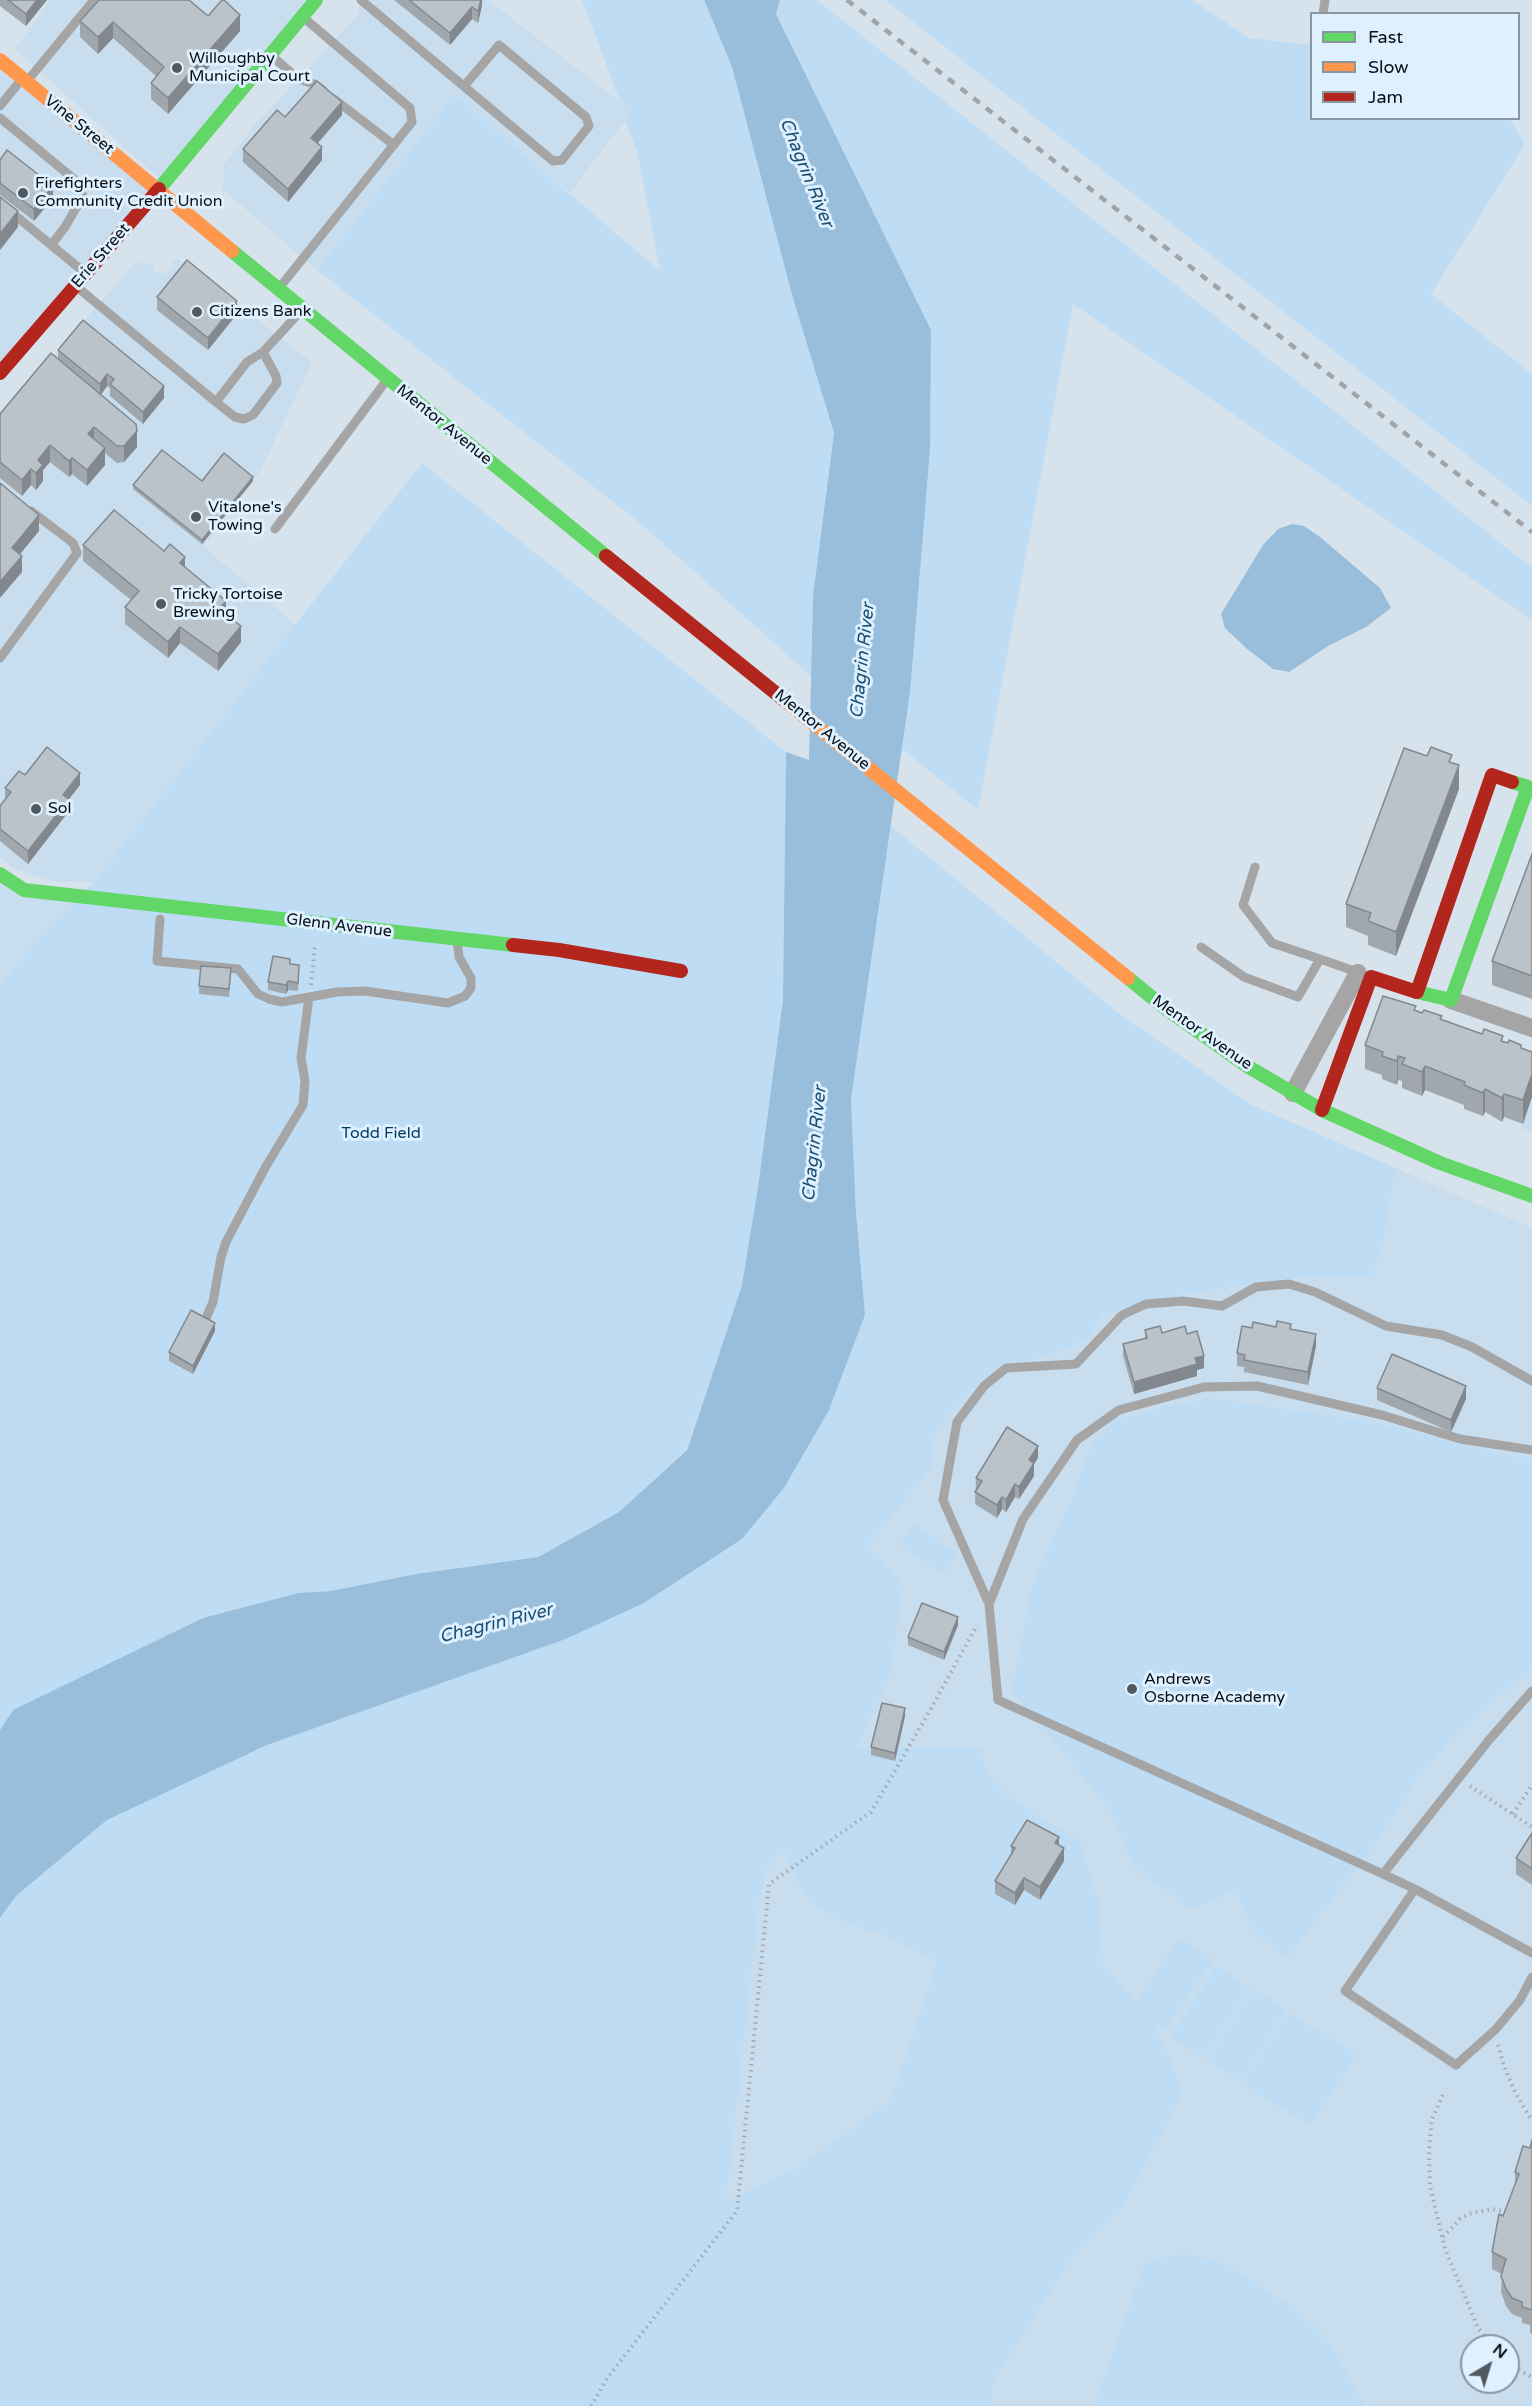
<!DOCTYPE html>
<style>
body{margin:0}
#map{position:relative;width:1532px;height:2406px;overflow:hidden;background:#d7e3ec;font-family:"Varela Round",sans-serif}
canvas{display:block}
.legend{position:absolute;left:1310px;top:12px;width:210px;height:108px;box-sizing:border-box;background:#dff0ff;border:2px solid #8996a1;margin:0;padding:8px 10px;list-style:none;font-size:18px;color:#080f15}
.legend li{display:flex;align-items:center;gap:12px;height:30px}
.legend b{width:30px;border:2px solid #8996a1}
.north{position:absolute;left:1460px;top:2334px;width:60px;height:60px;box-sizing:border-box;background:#dff0ff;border:2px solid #8996a1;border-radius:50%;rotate:38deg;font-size:16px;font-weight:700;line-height:24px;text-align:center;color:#080f15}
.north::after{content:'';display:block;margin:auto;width:21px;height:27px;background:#505960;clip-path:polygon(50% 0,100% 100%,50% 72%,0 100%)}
</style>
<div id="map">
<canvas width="1532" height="2406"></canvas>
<ul class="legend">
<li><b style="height:8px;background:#63d668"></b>Fast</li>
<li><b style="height:8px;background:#ff974d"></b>Slow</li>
<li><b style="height:8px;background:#b3261e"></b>Jam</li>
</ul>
<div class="north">N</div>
</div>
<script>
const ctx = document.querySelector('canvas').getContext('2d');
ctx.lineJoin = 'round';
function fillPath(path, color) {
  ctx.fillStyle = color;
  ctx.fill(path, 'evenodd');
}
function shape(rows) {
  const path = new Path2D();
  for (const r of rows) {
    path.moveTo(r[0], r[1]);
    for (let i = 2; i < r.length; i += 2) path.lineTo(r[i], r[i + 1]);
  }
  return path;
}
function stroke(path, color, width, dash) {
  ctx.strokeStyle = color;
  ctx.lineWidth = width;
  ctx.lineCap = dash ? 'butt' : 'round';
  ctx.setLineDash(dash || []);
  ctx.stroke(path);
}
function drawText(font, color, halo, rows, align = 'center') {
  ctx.font = font + ' "Varela Round",sans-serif';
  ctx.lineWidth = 6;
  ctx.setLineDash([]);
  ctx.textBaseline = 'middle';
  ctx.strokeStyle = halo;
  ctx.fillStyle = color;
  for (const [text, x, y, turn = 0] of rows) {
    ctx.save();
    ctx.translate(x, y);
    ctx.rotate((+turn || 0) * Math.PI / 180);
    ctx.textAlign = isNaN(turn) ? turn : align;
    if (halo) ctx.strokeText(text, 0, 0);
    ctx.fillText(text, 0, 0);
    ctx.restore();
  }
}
fillPath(shape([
 [50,0,307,0,160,179,15,49],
 [360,0,488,0,632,111,570,193,454,96,317,270,223,190,224,164,254,126,358,15],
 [0,69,149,189,0,365],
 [172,259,178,259,190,266,312,363,260,471,203,546,296,625,93,883,49,881,13,867,0,857,0,415,136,262,146,265,153,263,156,272,162,274,172,269],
 [0,883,74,902,33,944,0,986],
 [1121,1015,1250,1104,1532,1228,1532,2406,478,2406,513,2263],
 [1472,2346,1508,2346,1508,2382,1472,2382],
 [1532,1098,1532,1133,1521,1129]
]), '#c8dded');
fillPath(shape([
 [582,0,704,0,732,67,792,295,834,433,813,596,811,676,640,523,317,270,454,95,660,271,638,155,625,120,632,111,620,101],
 [780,0,817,0,1532,568,1532,620,1073,304,978,810,901,748,910,692,930,450,931,330,776,14],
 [885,0,1192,0,1249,38,1311,45,1312,118,1510,119,1525,144,1431,294,1532,374,1532,506],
 [422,463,786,752,783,1000,758,1187,742,1285,686,1450,619,1512,538,1557,416,1574,331,1591,298,1593,203,1618,0,1730,0,986,33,944,93,883],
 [890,825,1121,1015,1250,1104,1395,1168,1383,1243,1372,1277,1297,1278,1180,1294,1102,1314,1086,1340,1030,1362,1002,1362,977,1385,936,1430,930,1470,868,1545,903,1584,891,1673,857,1748,935,1746,982,1748,986,1771,1008,1797,1080,1841,1099,1904,1103,1964,1136,2002,1180,1938,1213,1960,1166,2030,1153,2022,1172,2064,1182,2094,1122,2208,1071,2259,992,2384,992,2406,0,2406,0,1918,16,1896,107,1820,267,1745,566,1639,644,1603,742,1539,784,1488,829,1410,865,1315,856,1213,851,1099],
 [784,1851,804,1896,835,1919,888,1937,937,1962,891,2100,798,2167,726,2202,759,1902,766,1870],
 [1212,1398,1371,1422,1516,1457,1532,1458,1532,1667,1453,1738,1418,1777,1392,1819,1364,1859,1286,1959,1251,1928,1236,1890,1192,1910,1134,1868,1109,1809,1012,1691,1031,1591,1042,1560,1072,1499,1091,1445,1115,1420,1165,1406],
 [914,1524,957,1553,943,1574,900,1545],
 [1217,1966,1250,1988,1203,2059,1170,2037],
 [1254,1988,1287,2010,1240,2081,1207,2059],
 [1289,2012,1357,2055,1310,2126,1242,2083],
 [1188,2254,1219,2261,1293,2306,1328,2340,1365,2406,1094,2406,1144,2264,1162,2257]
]), '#beddf5');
fillPath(shape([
 [704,0,780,0,776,14,931,330,930,450,910,692,851,1099,856,1213,865,1315,829,1410,784,1488,742,1539,644,1603,566,1639,267,1745,107,1820,16,1896,0,1918,0,1730,13,1710,203,1618,298,1593,331,1591,416,1574,538,1557,619,1512,687,1450,742,1285,758,1187,783,1000,786,752,809,760,813,596,834,433,792,295,732,67],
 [1292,524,1304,526,1320,537,1380,588,1391,608,1366,627,1328,646,1289,672,1273,669,1246,648,1225,628,1221,614,1263,545,1278,529]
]), '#99bedb');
stroke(shape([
 [311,985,315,945],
 [1470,1786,1532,1827],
 [1513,1814,1532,1785],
 [1498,2045,1504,2066,1515,2092,1532,2121],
 [1443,2095,1432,2119,1429,2150,1430,2186,1445,2249,1478,2328,1493,2346],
 [1443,2237,1460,2219,1469,2214,1492,2209,1509,2212],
 [1508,2364,1532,2377],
 [591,2406,608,2377,737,2211,769,1884,871,1812,932,1707,977,1625]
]), '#a5a8ad', 4, [1.5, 4.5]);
stroke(shape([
 [361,0,553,161,562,160,589,126,586,117,499,45,465,85],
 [1323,14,1325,0],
 [273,57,298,79,314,84,323,90],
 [28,80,94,0],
 [334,99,394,145],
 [0,106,21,80],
 [0,118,74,179,83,196,65,227,52,244],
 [0,203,84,272],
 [77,287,216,402,247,362,263,352,300,312],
 [280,287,412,122,410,108,304,18],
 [216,402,235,417,244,419,253,415,277,383,276,376,263,352],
 [275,529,386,381],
 [0,658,77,553,73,543,31,511],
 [1255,867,1243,905,1272,943,1320,959],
 [160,919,157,961,238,969,258,994,269,999,282,1002,337,992,365,991,448,1003,465,996,471,988,471,978,459,957,457,940],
 [1201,947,1244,977,1298,997,1320,959,1360,973],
 [203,1325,213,1302,221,1257,226,1242,265,1168,303,1105,305,1081,301,1058,309,997],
 [989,1604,1023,1519,1077,1440,1119,1410,1204,1387,1257,1386,1382,1415,1460,1439,1532,1450],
 [1532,1691,1489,1740,1383,1874,1415,1889,1532,1953],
 [1383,1874,998,1700,989,1604,943,1500,957,1422,984,1386,1006,1368,1076,1364,1122,1315,1146,1304,1183,1301,1222,1306,1256,1287,1289,1284,1315,1292,1386,1326,1442,1335,1472,1347,1532,1381],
 [1415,1889,1345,1991,1456,2065,1496,2029,1520,2000,1532,1977]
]), '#a5a5a6', 9);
stroke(shape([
 [1451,1000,1532,1028],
 [1293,1093,1358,973]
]), '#a5a5a6', 18);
stroke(shape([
 [159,189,316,0],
 [232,251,606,556],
 [0,874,24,890,513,945],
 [1128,978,1165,1008,1247,1066,1322,1110,1440,1163,1532,1196],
 [1417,992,1451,1000,1528,787,1512,782]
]), '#63d668', 14);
stroke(shape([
 [0,60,232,251],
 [783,699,1128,978]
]), '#ff974d', 14);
stroke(shape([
 [0,373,159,189],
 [606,556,783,699],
 [513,945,559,950,681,971],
 [1322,1110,1371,977,1417,992,1492,775,1512,782]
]), '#b3261e', 14);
stroke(shape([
 [847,0,1532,532]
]), '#a0a4a9', 4.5, [8, 8]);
fillPath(shape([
 [0,0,47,0,26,26,0,6],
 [394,0,482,0,482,5,478,23,472,19,450,45],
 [208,16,240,31,168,114,151,99,151,83,156,76,113,38,98,54,80,37,80,21],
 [342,115,317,143,322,160,288,202,243,162,243,149,285,117],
 [0,160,53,198,34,221,0,195],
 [157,297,237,314,208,350,157,310],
 [58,350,164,398,143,424,110,396,110,388,107,386,101,394,137,447,124,462,117,463,105,453,105,465,87,486,72,474,69,477,50,462,43,470,43,481,36,490,31,485,22,496,0,478,0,414,58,359],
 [253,481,202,544,133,489,133,485],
 [83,545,164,551,185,568,226,614,241,642,218,671,180,643,168,658,125,624,125,607,131,600,83,561],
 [1427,756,1452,763,1459,789,1396,956,1368,945,1368,936,1346,927,1346,904],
 [25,775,80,785,69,799,69,811,28,864,0,841,0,806,5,799,5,788],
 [1532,854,1532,999,1492,985,1492,961],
 [290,964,299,974,298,991,288,990,286,994,268,990,268,982],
 [231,976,229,997,199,994,199,986],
 [1416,1011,1532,1052,1523,1124,1504,1117,1502,1122,1485,1112,1483,1116,1464,1109,1464,1105,1425,1090,1422,1096,1402,1088,1402,1081,1398,1080,1397,1085,1382,1079,1382,1075,1365,1069,1365,1045],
 [1276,1327,1291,1329,1316,1346,1308,1385,1244,1372,1244,1367,1237,1366,1237,1353,1252,1328],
 [1145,1330,1162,1333,1187,1334,1204,1368,1197,1370,1197,1376,1134,1394,1123,1356,1123,1344,1145,1338],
 [215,1331,193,1374,169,1361,169,1352],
 [1377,1388,1466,1399,1451,1432,1377,1400],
 [1038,1458,1034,1464,1034,1476,1019,1499,1015,1497,1006,1512,1002,1509,997,1518,975,1504,976,1478],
 [958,1625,944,1660,908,1645,908,1637],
 [905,1716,895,1761,871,1755,871,1747],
 [1532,1833,1532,1885,1516,1874,1516,1858],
 [1011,1846,1059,1846,1064,1861,1040,1900,1024,1890,1015,1905,995,1894,995,1881,1011,1855],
 [1532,2140,1532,2334,1530,2333,1530,2325,1522,2323,1522,2318,1512,2314,1506,2306,1501,2292,1502,2274,1492,2269,1492,2252,1503,2216,1515,2185,1515,2172,1530,2148]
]), '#a0a8ae');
fillPath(shape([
 [37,0,47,0,26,26,26,14],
 [481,0,482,0,482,5,478,23,478,11],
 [472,7,472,19,450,45,450,33],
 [240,15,240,31,168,114,168,98],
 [113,22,113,38,98,54,98,37],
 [342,102,342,115,311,151,311,138],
 [322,147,322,160,288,202,288,189],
 [53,186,53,198,34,221,34,209],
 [18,211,18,227,0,250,0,234],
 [237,301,237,314,208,350,208,338],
 [107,374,107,386,100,396,100,384],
 [164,386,164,398,143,424,143,412],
 [94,427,94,443,88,434],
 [137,431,137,447,124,462,124,446],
 [50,445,50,462,43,470,43,481,36,490,36,473,38,460],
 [105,448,105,465,87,486,87,470],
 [72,458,72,474,69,477,69,461],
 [31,469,31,485,22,496,22,480],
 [253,477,253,481,202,544,202,540],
 [39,515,39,531,12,564,12,548],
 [22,556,22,572,0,598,0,582],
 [185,557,185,573,180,563],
 [226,601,226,617,219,609],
 [241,626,241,642,218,671,218,654],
 [180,627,180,643,168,658,168,642],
 [1459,765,1459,789,1396,956,1396,932],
 [80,773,80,785,69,799,69,811,28,864,28,851,63,795],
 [288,981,288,990,286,994,286,985],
 [1398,1056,1398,1080,1397,1085,1397,1061],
 [1425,1066,1425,1090,1422,1096,1422,1072],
 [1532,1074,1532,1097,1523,1124,1523,1100],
 [1485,1089,1485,1112,1483,1116,1483,1093],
 [1504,1094,1504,1117,1502,1122,1502,1098],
 [215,1323,215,1331,193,1374,193,1366],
 [1316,1334,1316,1346,1308,1385,1308,1372],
 [1204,1356,1204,1368,1197,1370,1197,1376,1134,1394,1134,1382,1195,1358],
 [1466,1386,1466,1399,1451,1432,1451,1420],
 [1038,1446,1038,1458,1034,1464,1034,1476,1019,1499,1019,1487,1029,1460],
 [1015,1484,1015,1497,1006,1512,1006,1500],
 [1002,1497,1002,1509,997,1518,997,1505],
 [958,1617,958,1625,944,1660,944,1652],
 [905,1708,905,1716,895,1761,895,1753],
 [1059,1837,1059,1849,1055,1843],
 [1064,1848,1064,1861,1040,1900,1040,1887],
 [1024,1878,1024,1890,1015,1905,1015,1893]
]), '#82888d');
const building = shape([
 [8,0,37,0,26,14,8,0],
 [99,0,189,0,208,16,222,0,224,0,240,15,168,98,151,83,164,67,113,22,98,37,80,21,99,0],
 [409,0,481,0,478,11,472,7,450,33,409,0],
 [317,81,342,102,311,138,322,147,288,189,243,149,277,110,285,117,317,81],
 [7,150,53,186,34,209,0,183,0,160,7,150],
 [0,197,18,211,0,234,0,197],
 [187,260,237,301,208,338,157,297,187,260],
 [83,320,164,386,143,412,110,384,114,379,107,374,100,384,58,350,83,320],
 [51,353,136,424,137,431,124,446,117,446,94,427,88,434,105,448,87,470,72,458,69,461,50,445,38,460,43,465,36,473,31,469,22,480,0,462,0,414,51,353],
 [162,450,202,481,224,453,253,477,202,540,133,485,162,450],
 [0,483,39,515,12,548,22,556,0,582,0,483],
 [114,510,164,551,170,544,185,557,180,563,226,601,219,609,241,626,218,654,180,627,168,642,125,607,139,591,83,545,114,510],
 [47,747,80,773,63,795,69,799,28,851,0,829,0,806,11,792,5,788,19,771,25,775,47,747],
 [1431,747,1452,755,1449,762,1459,765,1396,932,1368,921,1371,913,1346,904,1404,748,1427,756,1431,747],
 [1532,854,1532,976,1492,961,1532,854],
 [273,956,290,959,290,964,299,965,298,983,288,981,286,985,268,982,273,956],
 [201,966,231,968,229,989,199,986,201,966],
 [1383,996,1416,1006,1414,1010,1422,1013,1424,1010,1442,1016,1440,1019,1482,1034,1484,1029,1503,1036,1501,1041,1508,1043,1509,1040,1521,1045,1521,1048,1532,1052,1532,1074,1523,1100,1504,1094,1502,1098,1485,1089,1483,1093,1464,1085,1465,1082,1425,1066,1422,1072,1402,1064,1405,1058,1398,1056,1397,1061,1382,1056,1383,1052,1365,1045,1383,996],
 [191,1310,215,1323,193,1366,169,1352,191,1310],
 [1277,1321,1291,1324,1290,1329,1316,1334,1308,1372,1244,1360,1245,1355,1237,1353,1242,1326,1252,1328,1253,1322,1276,1327,1277,1321],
 [1160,1326,1162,1333,1185,1326,1187,1334,1197,1331,1204,1356,1195,1358,1197,1364,1134,1382,1123,1344,1147,1338,1145,1330,1160,1326],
 [1392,1354,1466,1386,1451,1420,1377,1388,1392,1354],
 [1007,1427,1038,1446,1029,1460,1034,1463,1019,1487,1015,1484,1006,1500,1002,1497,997,1505,975,1492,982,1481,976,1478,1007,1427],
 [922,1603,958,1617,944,1652,908,1637,922,1603],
 [882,1703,905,1708,895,1753,871,1747,882,1703],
 [1027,1820,1059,1837,1055,1843,1064,1848,1040,1887,1024,1878,1015,1893,995,1881,1015,1848,1011,1846,1027,1820],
 [1532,1833,1532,1869,1516,1858,1532,1833],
 [1532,2140,1532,2310,1522,2307,1522,2302,1512,2298,1506,2289,1501,2276,1506,2259,1492,2252,1499,2214,1503,2216,1519,2174,1515,2172,1523,2146,1530,2148,1532,2140]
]);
fillPath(building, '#bac3ca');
stroke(building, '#82888d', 1.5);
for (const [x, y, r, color] of [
 [177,68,6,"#505960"],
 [23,193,6,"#505960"],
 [197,312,6,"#505960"],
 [196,517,6,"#505960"],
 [161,604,6,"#505960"],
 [36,809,6,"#505960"],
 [1132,1689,6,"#505960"]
]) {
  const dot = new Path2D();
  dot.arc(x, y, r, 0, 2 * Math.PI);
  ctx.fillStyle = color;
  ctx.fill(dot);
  stroke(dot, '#dff0ff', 2);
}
drawText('16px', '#080f15', '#dff0ff', [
 ["Willoughby",189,59],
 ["Municipal Court",189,77],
 ["Firefighters",35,184],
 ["Community Credit Union",35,202],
 ["Citizens Bank",209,312],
 ["Vitalone's",208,508],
 ["Towing",208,526],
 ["Tricky Tortoise",173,595],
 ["Brewing",173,613],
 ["Sol",48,809],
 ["Andrews",1144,1680],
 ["Osborne Academy",1144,1698]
], 'left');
drawText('16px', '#080f15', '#dff0ff', [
 ["Vine Street",79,125,39],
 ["Erie Street",101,256,-49],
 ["Mentor Avenue",444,425,39],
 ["Mentor Avenue",822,730,39],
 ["Glenn Avenue",339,926,7],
 ["Mentor Avenue",1202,1033,35]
]);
drawText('16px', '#003d60', '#dff0ff', [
 ["Todd Field",381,1134]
]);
drawText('italic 18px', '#184e74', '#dff0ff', [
 ["Chagrin River",806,173,68],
 ["Chagrin River",863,661,-84],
 ["Chagrin River",815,1144,-84],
 ["Chagrin River",496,1624,-14]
]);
</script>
